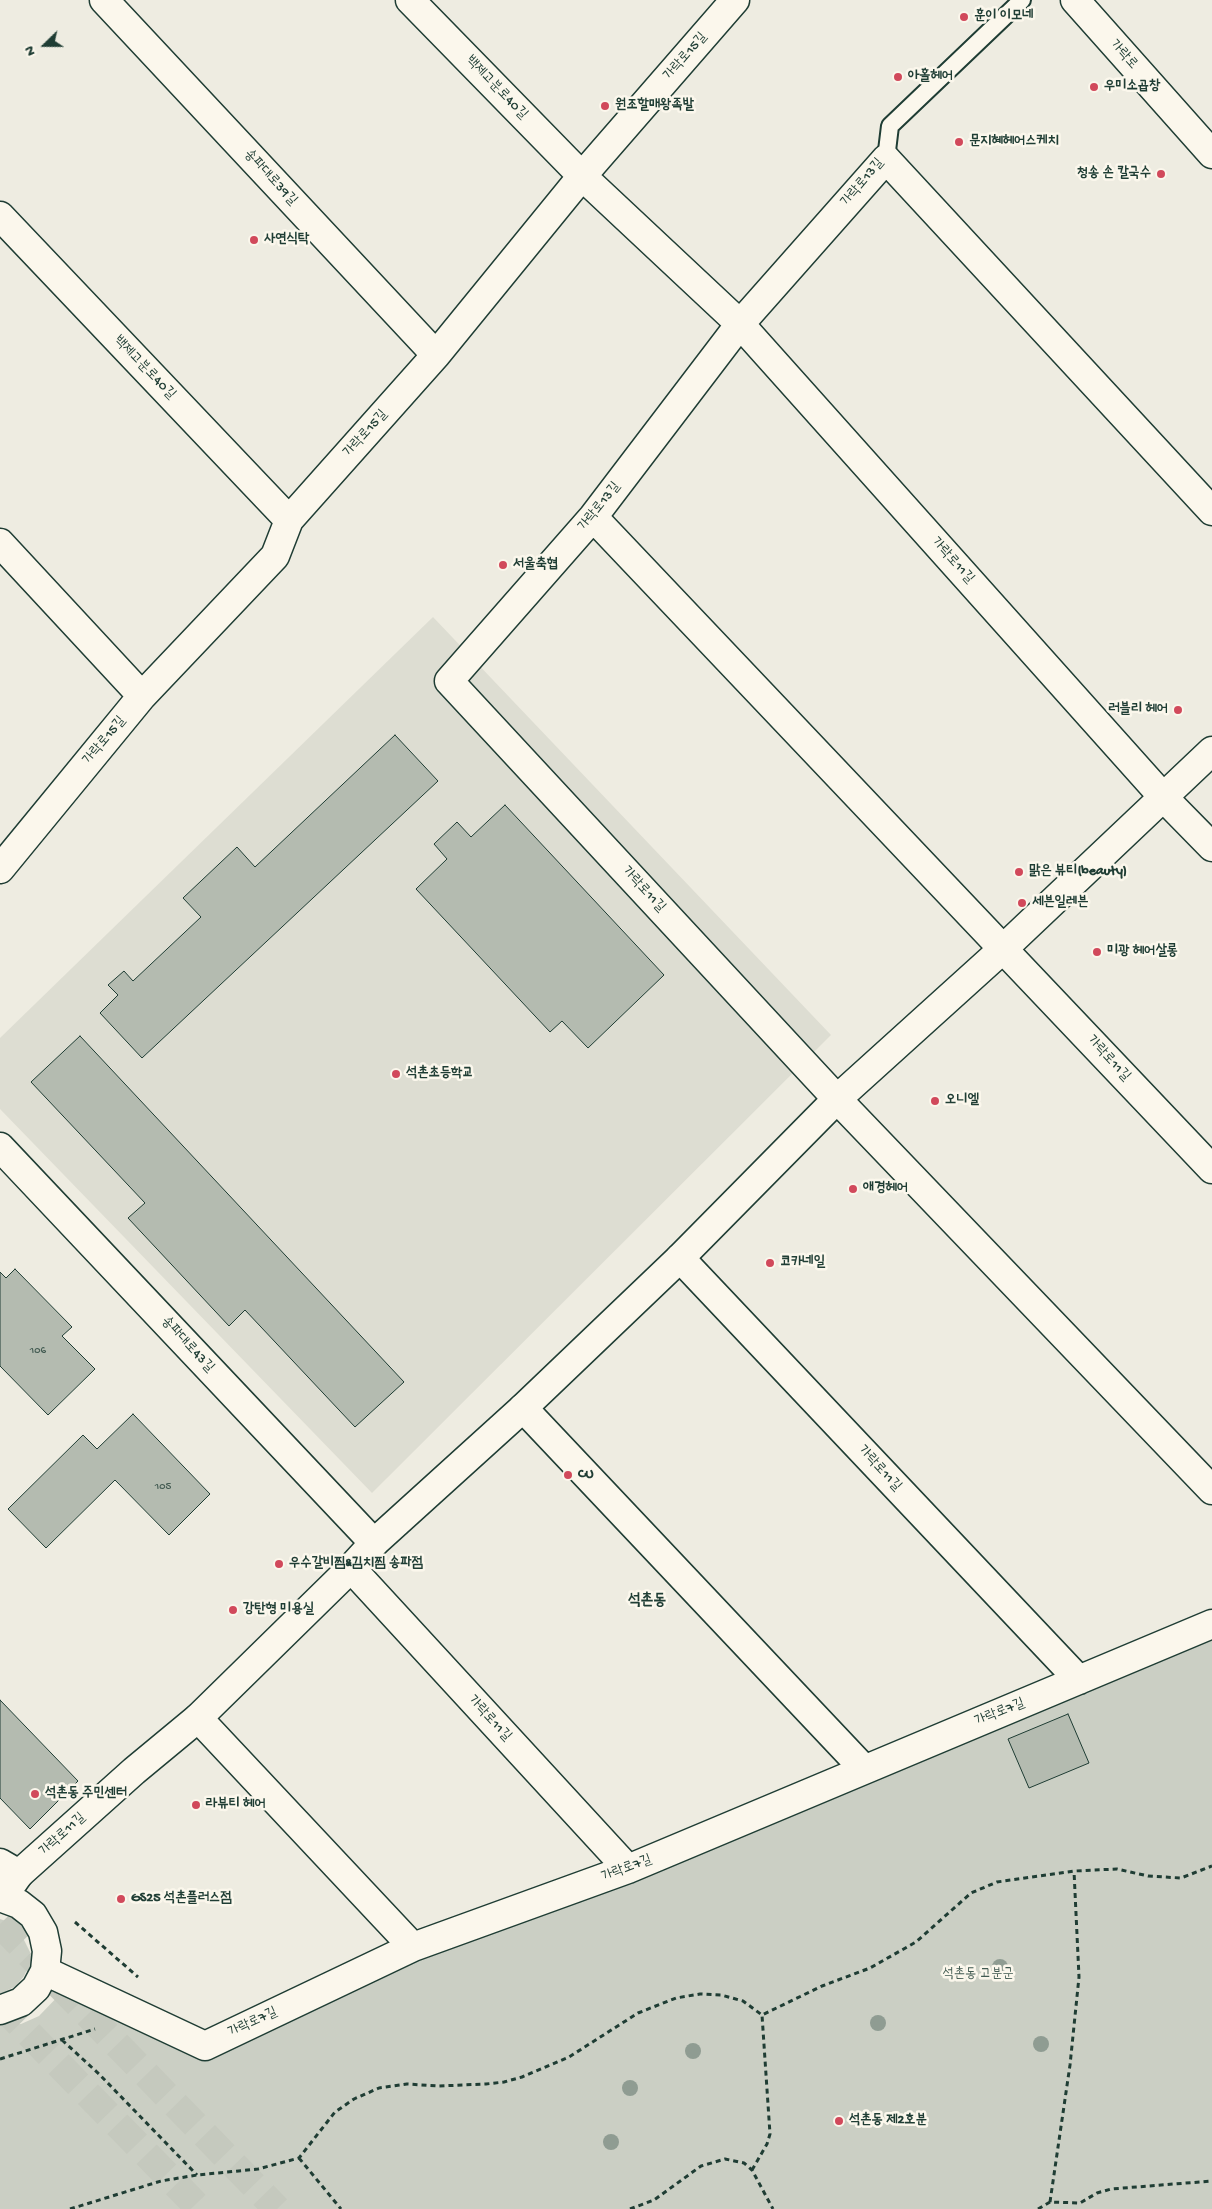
<!DOCTYPE html>
<meta charset="utf-8">
<style>
body{margin:0}
#map{position:relative;width:1212px;height:2209px;overflow:hidden;background:#eeece1;font-family:"Gochi Hand",sans-serif}
canvas{display:block}
.north{position:absolute;left:20px;top:20px;width:50px;height:50px;-webkit-text-stroke:4px #fbf7ec;paint-order:stroke;rotate:248deg;font-size:14px;font-weight:700;line-height:20px;text-align:center;color:#1f3d34}
.north::after{content:'';display:block;margin:auto;width:18px;height:22px;background:#1f3d34;clip-path:polygon(50% 0,100% 100%,50% 72%,0 100%)}
</style>
<div id="map">
<canvas width="1212" height="2209"></canvas>
<div class="north">N</div>
</div>
<script>
const ctx = document.querySelector('canvas').getContext('2d');
ctx.lineJoin = 'round';
function fillPath(path, color) {
  ctx.fillStyle = color;
  ctx.fill(path, 'evenodd');
}
function shape(rows) {
  const path = new Path2D();
  for (const r of rows) {
    path.moveTo(r[0], r[1]);
    for (let i = 2; i < r.length; i += 2) path.lineTo(r[i], r[i + 1]);
  }
  return path;
}
function stroke(path, color, width, dash) {
  ctx.strokeStyle = color;
  ctx.lineWidth = width;
  ctx.lineCap = dash ? 'butt' : 'round';
  ctx.setLineDash(dash || []);
  ctx.stroke(path);
}
function drawText(font, color, halo, rows, align = 'center') {
  ctx.font = font + ' "Gochi Hand","Poor Story",sans-serif';
  ctx.lineWidth = 5;
  ctx.setLineDash([]);
  ctx.textBaseline = 'middle';
  ctx.strokeStyle = halo;
  ctx.fillStyle = color;
  for (const [text, x, y, turn = 0] of rows) {
    ctx.save();
    ctx.translate(x, y);
    ctx.rotate((+turn || 0) * Math.PI / 180);
    ctx.textAlign = isNaN(turn) ? turn : align;
    if (halo) ctx.strokeText(text, 0, 0);
    ctx.fillText(text, 0, 0);
    ctx.restore();
  }
}
fillPath(shape([
 [433,617,831,1035,372,1493,0,1109,0,1038]
]), '#ddddd2');
fillPath(shape([
 [1212,1624,1212,2209,0,2209,0,2025,21,2024,39,2016,65,1989,200,2059,413,1947],
 [0,1919,9,1922,19,1930,30,1952,29,1965,24,1976,16,1986,0,1994]
]), '#cbcfc4');
const building = shape([
 [395,735,438,781,142,1058,100,1013,118,995,108,985,124,971,133,981,201,917,183,898,237,847,255,867,395,735],
 [505,805,664,975,588,1048,562,1021,550,1032,416,889,447,859,434,844,457,822,471,837,505,805],
 [80,1036,404,1382,355,1427,245,1310,229,1326,128,1218,145,1203,31,1082,80,1036],
 [15,1269,72,1327,62,1336,95,1369,48,1415,0,1366,0,1272,6,1278,15,1269],
 [133,1414,210,1494,169,1535,115,1480,46,1548,8,1509,83,1435,97,1449,133,1414],
 [0,1700,78,1781,30,1829,0,1798,0,1700],
 [1068,1714,1089,1763,1029,1788,1008,1739,1068,1714]
]);
fillPath(building, '#b4bbb0');
stroke(building, '#1f3d34', 1);
stroke(shape([
 [0,1924,277,2209],
 [0,2004,200,2209]
]), '#c5c9be', 28, [28, 14]);
const lane = shape([
 [886,159,890,126,1022,0]
]);
const street = shape([
 [104,0,436,355],
 [410,0,582,176,740,324,1164,798,1212,847],
 [0,216,289,520],
 [1212,511,886,159,740,324,593,517,449,681,837,1099,1212,1490],
 [593,517,1212,1169],
 [0,543,142,696],
 [0,869,142,696,275,556,289,520,436,355,582,176,735,0],
 [0,1147,374,1543],
 [680,1258,1079,1680],
 [523,1408,864,1769],
 [351,1568,628,1869],
 [198,1718,413,1947],
 [0,1863,19,1874,5,1894],
 [0,1897,19,1904,33,1915,43,1932,47,1951,45,1971,36,1988,21,2002,0,2010],
 [45,1971,205,2046,413,1947,628,1869,1212,1624]
]);
const secondary = shape([
 [1075,0,1212,154],
 [19,1874,134,1771,198,1718,351,1568,374,1543,523,1408,680,1258,837,1099,1004,948,1212,751]
]);
stroke(lane, '#1f3d34', 20);
stroke(street, '#1f3d34', 31);
stroke(secondary, '#1f3d34', 31);
stroke(shape([
 [75,1922,138,1977],
 [62,2040,99,2074,197,2175],
 [0,2059,95,2029],
 [299,2158,341,2209],
 [752,2170,767,2144,770,2134,762,2015],
 [1050,2202,1070,2065,1079,1977,1074,1871],
 [70,2209,161,2181,197,2175,258,2169,299,2158,335,2112,354,2099,379,2088,407,2084,439,2086,486,2084,504,2082,522,2077,569,2057,638,2013,676,1998,700,1994,721,1995,743,2001,762,2015,822,1986,870,1968,916,1942,971,1893,997,1882,1074,1871,1117,1869,1148,1876,1181,1878,1212,1866],
 [630,2209,654,2200,701,2166,725,2159,744,2163,752,2170,773,2209],
 [1038,2209,1050,2202,1080,2203,1097,2193,1111,2189,1212,2181]
]), '#1f3d34', 3, [5, 4]);
stroke(lane, '#fbf7ec', 16);
stroke(street, '#fbf7ec', 28);
stroke(secondary, '#fbf7ec', 28);
ctx.fillStyle = '#8f9c92';
for (const [x, y] of [
 [1000,1967],
 [878,2023],
 [1041,2044],
 [693,2051],
 [630,2088],
 [611,2142]
]) {
  ctx.beginPath();
  ctx.arc(x, y, 8, 0, 2 * Math.PI);
  ctx.fill();
}
for (const [x, y, r, color] of [
 [964,17,5,"#d1495b"],
 [898,77,5,"#d1495b"],
 [1094,87,5,"#d1495b"],
 [605,106,5,"#d1495b"],
 [959,142,5,"#d1495b"],
 [1161,174,5,"#d1495b"],
 [254,240,5,"#d1495b"],
 [503,565,5,"#d1495b"],
 [1178,710,5,"#d1495b"],
 [1019,872,5,"#d1495b"],
 [1022,903,5,"#d1495b"],
 [1097,952,5,"#d1495b"],
 [396,1074,5,"#d1495b"],
 [935,1101,5,"#d1495b"],
 [853,1189,5,"#d1495b"],
 [770,1263,5,"#d1495b"],
 [568,1475,5,"#d1495b"],
 [279,1564,5,"#d1495b"],
 [233,1610,5,"#d1495b"],
 [35,1794,5,"#d1495b"],
 [196,1805,5,"#d1495b"],
 [121,1899,5,"#d1495b"],
 [839,2121,5,"#d1495b"]
]) {
  const dot = new Path2D();
  dot.arc(x, y, r, 0, 2 * Math.PI);
  ctx.fillStyle = color;
  ctx.fill(dot);
  stroke(dot, '#fbf7ec', 2);
}
drawText('11px', '#445c53', null, [
 ["106",38,1351],
 ["105",163,1487]
]);
drawText('bold 14px', '#1f3d34', '#fbf7ec', [
 ["훈이 이모네",974,17],
 ["아홀헤어",908,77],
 ["우미소곱창",1104,87],
 ["원조할매왕족발",615,106],
 ["문지혜헤어스케치",969,142],
 ["청송 손 칼국수",1151,174,"right"],
 ["사연식탁",264,240],
 ["서울축협",513,565],
 ["러블리 헤어",1168,710,"right"],
 ["맑은 뷰티(beauty)",1029,872],
 ["세븐일레븐",1032,903],
 ["미광 헤어살롱",1107,952],
 ["석촌초등학교",406,1074],
 ["오니엘",945,1101],
 ["애경헤어",863,1189],
 ["코카네일",780,1263],
 ["CU",578,1475],
 ["우수갈비찜&김치찜 송파점",289,1564],
 ["강탄형 미용실",243,1610],
 ["석촌동 주민센터",45,1794],
 ["라뷰티 헤어",206,1805],
 ["GS25 석촌플러스점",131,1899],
 ["석촌동 제2호분",849,2121]
], 'left');
drawText('14px', '#1f3d34', '#fbf7ec', [
 ["가락로",1123,55,48],
 ["가락로15길",686,57,-49],
 ["백제고분로40길",496,88,46],
 ["송파대로39길",270,178,47],
 ["가락로13길",863,183,-50],
 ["백제고분로40길",144,368,46],
 ["가락로15길",366,434,-48],
 ["가락로13길",600,507,-51],
 ["가락로11길",952,561,48],
 ["가락로15길",105,741,-50],
 ["가락로11길",643,890,47],
 ["가락로11길",1108,1059,47],
 ["송파대로43길",187,1345,47],
 ["가락로11길",879,1469,47],
 ["가락로7길",1000,1713,-22],
 ["가락로11길",489,1719,47],
 ["가락로11길",63,1835,-42],
 ["가락로7길",627,1869,-21],
 ["가락로7길",253,2023,-25]
]);
drawText('14px', '#415a51', '#fbf7ec', [
 ["석촌동 고분군",978,1975]
]);
drawText('bold 16px', '#1f3d34', '#fbf7ec', [
 ["석촌동",647,1602]
]);
</script>
